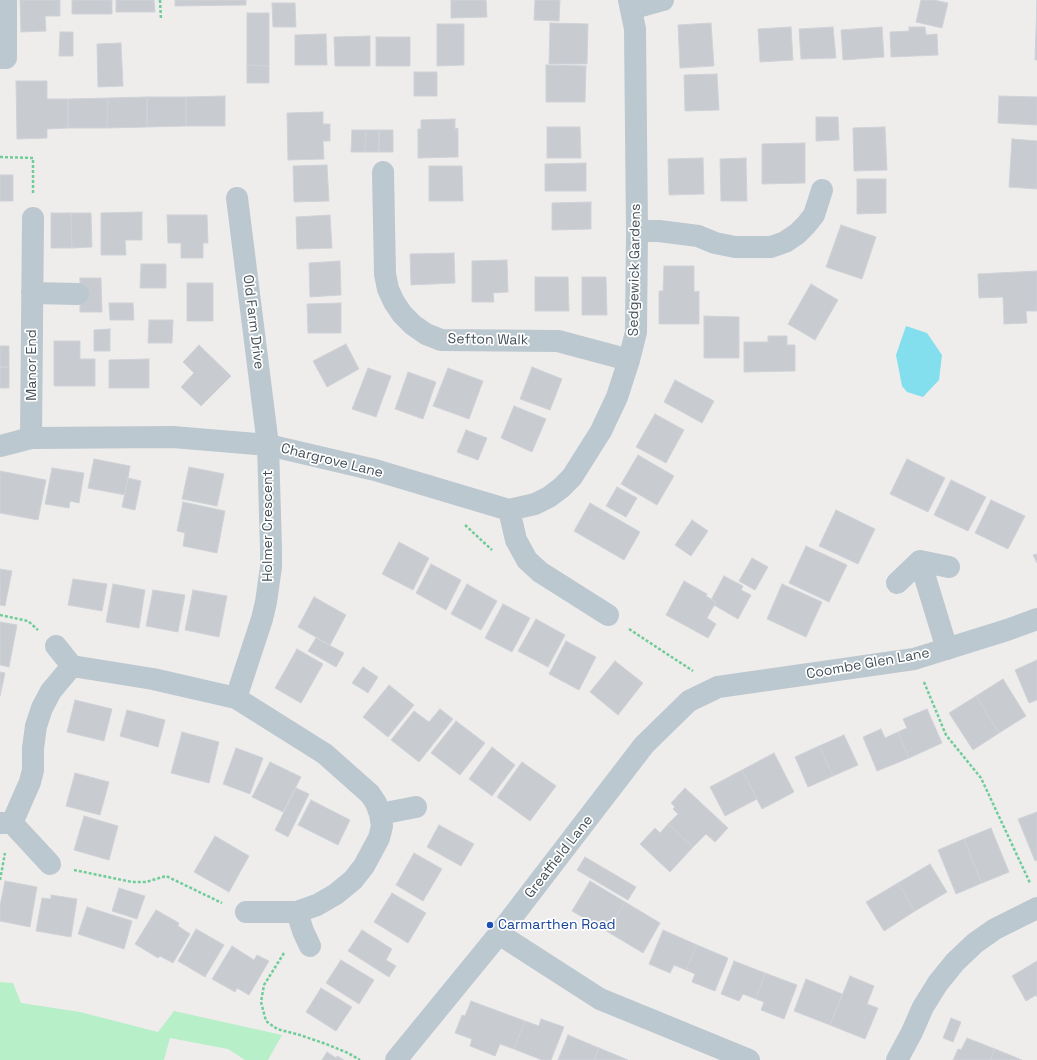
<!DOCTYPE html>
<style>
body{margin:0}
canvas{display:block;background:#efecec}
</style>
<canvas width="1037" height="1060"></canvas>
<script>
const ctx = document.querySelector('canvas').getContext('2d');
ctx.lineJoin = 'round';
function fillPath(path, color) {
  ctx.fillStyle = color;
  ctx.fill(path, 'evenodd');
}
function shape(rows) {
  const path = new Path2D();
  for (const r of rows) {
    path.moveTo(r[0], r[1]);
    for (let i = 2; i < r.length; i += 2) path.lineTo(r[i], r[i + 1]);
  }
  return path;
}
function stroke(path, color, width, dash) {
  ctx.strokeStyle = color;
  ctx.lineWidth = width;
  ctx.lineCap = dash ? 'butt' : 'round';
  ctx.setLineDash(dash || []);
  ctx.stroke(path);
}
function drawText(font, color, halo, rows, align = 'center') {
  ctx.font = font + ' "Space Grotesk",sans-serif';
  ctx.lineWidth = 3.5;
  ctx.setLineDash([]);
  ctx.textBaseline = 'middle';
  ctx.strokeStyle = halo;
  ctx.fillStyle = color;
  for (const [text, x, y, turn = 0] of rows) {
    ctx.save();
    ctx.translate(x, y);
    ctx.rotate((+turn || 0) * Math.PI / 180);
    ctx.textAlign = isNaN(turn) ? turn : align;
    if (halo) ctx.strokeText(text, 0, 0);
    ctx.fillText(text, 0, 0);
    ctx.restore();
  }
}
fillPath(shape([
 [0,982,13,983,21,1003,80,1012,158,1032,174,1011,282,1035,268,1060,245,1060,228,1049,170,1038,164,1060,0,1060]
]), '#b7efc9');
fillPath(shape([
 [906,326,927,333,942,355,939,380,923,397,907,392,902,386,896,355]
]), '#83dfed');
const building = shape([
 [20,0,60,0,60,16,45,16,46,31,21,32,20,0],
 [72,0,112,0,112,14,72,14,72,0],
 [116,0,154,0,155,12,116,12,116,0],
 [175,0,246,0,246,5,175,6,175,0],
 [451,0,486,0,487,17,451,18,451,0],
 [535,0,560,0,559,21,534,20,535,0],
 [921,0,934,0,948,3,942,28,916,22,921,0],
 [1037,0,1037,60,1035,60,1037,0],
 [272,3,295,3,296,27,273,27,272,3],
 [247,13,269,13,269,66,247,65,247,13],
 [550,23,588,24,587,64,549,64,550,23],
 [711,23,714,66,680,68,678,25,711,23],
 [437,24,464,24,464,65,437,66,437,24],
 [791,27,793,60,760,62,758,29,791,27],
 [833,27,836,58,801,59,799,29,833,27],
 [882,27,884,57,843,60,841,30,882,27],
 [909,27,925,27,926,35,937,34,938,55,891,57,890,32,909,31,909,27],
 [60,32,73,32,73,56,59,56,60,32],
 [326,34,327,65,295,65,295,35,326,34],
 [370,36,370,66,335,66,334,37,370,36],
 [376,37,410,37,410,66,376,66,376,37],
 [121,43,123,86,98,87,97,44,121,43],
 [247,65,269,66,269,83,247,83,247,65],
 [546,65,586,66,585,102,546,102,546,65],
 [414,72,437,72,437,96,414,96,414,72],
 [717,74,719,110,685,111,684,75,717,74],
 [16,81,47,81,47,99,68,99,68,128,47,129,47,138,17,139,16,81],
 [225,96,225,126,186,126,186,97,225,96],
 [999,96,1037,97,1037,125,998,123,999,96],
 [147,97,147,127,107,128,108,98,147,97],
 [147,97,186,97,186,126,147,127,147,97],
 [108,98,107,128,68,128,68,99,108,98],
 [323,112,323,124,330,124,330,141,323,141,324,159,288,160,287,113,323,112],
 [816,117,838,117,839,140,816,141,816,117],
 [455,119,455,129,458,128,458,157,418,158,418,129,421,129,421,120,455,119],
 [547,127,580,127,581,158,547,158,547,127],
 [885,127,887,170,854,171,853,128,885,127],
 [352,130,366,130,365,152,351,152,352,130],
 [366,130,379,130,379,152,365,152,366,130],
 [379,130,393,130,393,152,379,152,379,130],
 [1012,139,1037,141,1037,189,1009,187,1012,139],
 [805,143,805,183,762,184,762,144,805,143],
 [703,158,704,194,669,195,668,159,703,158],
 [746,158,747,201,721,201,720,159,746,158],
 [586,163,586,191,545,191,545,164,586,163],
 [327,165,329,201,294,202,293,166,327,165],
 [429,166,462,166,463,201,429,201,429,166],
 [0,175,13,175,13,201,0,201,0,175],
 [857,179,886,179,886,213,857,214,857,179],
 [591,202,591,229,552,230,552,203,591,202],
 [142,212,142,240,125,240,126,255,101,255,101,213,142,212],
 [51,213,71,213,72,248,51,248,51,213],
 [71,213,91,213,92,247,72,248,71,213],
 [167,215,207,215,208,243,203,243,203,258,181,258,181,243,168,243,167,215],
 [330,215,332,248,297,249,296,217,330,215],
 [841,225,876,237,862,279,826,267,841,225],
 [454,253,455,283,411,285,410,254,454,253],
 [507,260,508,292,493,293,494,302,472,302,472,261,507,260],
 [340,261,341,295,310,297,309,263,340,261],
 [141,264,166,264,166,288,140,288,141,264],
 [664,266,694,266,694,292,699,291,699,324,659,324,659,291,663,291,664,266],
 [1037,271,1037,311,1026,311,1027,323,1004,324,1003,297,979,298,978,274,1037,271],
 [535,277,568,277,569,311,535,311,535,277],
 [582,277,606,277,607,315,582,315,582,277],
 [80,278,101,278,102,312,80,312,80,278],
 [187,283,213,283,213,321,187,321,187,283],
 [811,284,838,300,815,340,788,324,811,284],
 [109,303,133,303,134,320,110,320,109,303],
 [341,303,341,333,308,333,307,304,341,303],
 [704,316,739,317,739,358,704,358,704,316],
 [149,320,173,320,172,343,148,343,149,320],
 [110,329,110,351,94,351,94,330,110,329],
 [768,336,787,336,787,345,795,345,795,371,744,372,744,342,768,342,768,336],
 [54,341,80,341,80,359,95,359,95,386,54,386,54,341],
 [346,344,359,369,327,387,313,361,346,344],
 [199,345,231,376,201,406,181,387,194,373,183,362,199,345],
 [0,346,9,346,9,367,0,367,0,346],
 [149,359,149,388,109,388,109,360,149,359],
 [0,367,9,367,9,388,0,388,0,367],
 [532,367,562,379,550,410,520,399,532,367],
 [368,368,391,376,376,417,352,409,368,368],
 [448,368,483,381,469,419,433,406,448,368],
 [408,372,436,382,423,419,395,409,408,372],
 [675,380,714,401,702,423,664,402,675,380],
 [514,406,546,419,532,452,501,438,514,406],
 [655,414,684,430,666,463,636,447,655,414],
 [466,430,487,438,478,460,457,452,466,430],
 [638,455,674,476,657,505,621,484,638,455],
 [94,459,130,466,125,495,88,488,94,459],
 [907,459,945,478,928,512,890,494,907,459],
 [189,467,224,474,217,506,182,499,189,467],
 [52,468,84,473,79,503,70,501,69,508,45,504,52,468],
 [0,471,46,480,38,520,0,513,0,471],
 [128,478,141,481,135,510,122,507,128,478],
 [951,480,986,497,968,531,934,515,951,480],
 [617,487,637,498,626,517,606,506,617,487],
 [991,500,1025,516,1008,549,975,533,991,500],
 [183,502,225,511,217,553,183,546,185,533,177,531,183,502],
 [590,503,640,532,624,560,574,531,590,503],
 [836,510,875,529,858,564,819,546,836,510],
 [692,520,708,531,691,556,675,545,692,520],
 [399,542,429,558,413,590,382,574,399,542],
 [806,546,847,565,829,602,789,583,806,546],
 [1037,554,1037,563,1033,555,1037,554],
 [752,558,768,567,755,590,739,581,752,558],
 [431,564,461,580,446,610,416,593,431,564],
 [0,569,12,571,5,606,0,605,0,569],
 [724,576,743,586,741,590,751,595,738,619,714,605,716,602,711,600,724,576],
 [73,579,107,584,102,611,68,605,73,579],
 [684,581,707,594,706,596,716,602,707,618,716,624,708,638,666,615,684,581],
 [113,584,145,590,139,628,106,622,113,584],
 [467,584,497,601,481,630,451,614,467,584],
 [782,584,822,602,806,637,767,619,782,584],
 [153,590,185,595,178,632,146,626,153,590],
 [193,590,227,596,219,637,185,630,193,590],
 [314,597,346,615,330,645,298,627,314,597],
 [503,604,530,618,512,652,485,638,503,604],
 [536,619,565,635,548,667,518,651,536,619],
 [0,622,17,625,9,667,0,665,0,622],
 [316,638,344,653,336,667,308,651,316,638],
 [566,641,596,657,579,690,549,674,566,641],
 [297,649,323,664,301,703,275,688,297,649],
 [1037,660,1037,700,1029,703,1015,670,1037,660],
 [615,661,643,683,618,715,590,692,615,661],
 [363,667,378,677,368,693,352,683,363,667],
 [0,672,5,673,0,696,0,672],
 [1003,679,1026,716,999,733,976,696,1003,679],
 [389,685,414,705,388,737,363,717,389,685],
 [976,696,999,733,973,750,949,713,976,696],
 [75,700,112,709,104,741,67,732,75,700],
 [440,709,453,719,419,762,391,740,414,711,429,722,440,709],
 [927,709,942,743,909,758,898,732,907,728,903,719,927,709],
 [127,710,165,720,158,747,120,736,127,710],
 [456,721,485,743,460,775,431,753,456,721],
 [881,729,885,738,898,732,909,758,877,771,863,737,881,729],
 [182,732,219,742,209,783,171,773,182,732],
 [844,735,858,765,833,776,819,746,844,735],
 [819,746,833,776,808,787,795,757,819,746],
 [492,747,515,765,492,796,469,779,492,747],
 [236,748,263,758,250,794,223,784,236,748],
 [774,753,794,792,762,809,742,770,774,753],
 [270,762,301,777,283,812,252,797,270,762],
 [522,762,556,786,530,821,497,797,522,762],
 [742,770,757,799,725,816,710,787,742,770],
 [75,773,109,782,100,815,66,806,75,773],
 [296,788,309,794,288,837,275,830,296,788],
 [685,788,728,828,715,842,706,834,693,847,668,824,678,814,673,809,675,807,671,803,685,788],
 [311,800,350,820,338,845,298,825,311,800],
 [1037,812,1037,860,1035,861,1018,819,1037,812],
 [84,816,118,826,109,860,74,850,84,816],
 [668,824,693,847,670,872,640,844,655,828,660,833,668,824],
 [439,825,474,844,461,866,427,847,439,825],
 [991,828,1009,872,982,883,964,839,991,828],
 [215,836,249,856,229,892,194,872,215,836],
 [964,839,982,883,956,894,938,850,964,839],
 [414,853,442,869,423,901,396,885,414,853],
 [585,857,636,887,628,900,577,870,585,857],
 [930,864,947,892,915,911,898,883,930,864],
 [5,881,37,887,30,927,0,921,0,906,5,881],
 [590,881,625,902,608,932,572,911,590,881],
 [898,883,915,911,884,931,866,902,898,883],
 [119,888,145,896,137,919,112,911,119,888],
 [392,893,426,913,408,943,374,922,392,893],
 [51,895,77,899,71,937,36,931,42,898,51,899,51,895],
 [625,902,660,923,643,953,608,932,625,902],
 [87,907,132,921,124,949,78,934,87,907],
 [156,910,179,923,178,926,190,934,173,963,160,956,158,958,135,944,156,910],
 [196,929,224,945,205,977,178,961,196,929],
 [362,930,392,949,386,960,396,966,389,977,348,951,362,930],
 [663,930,697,945,686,970,674,965,670,973,649,964,663,930],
 [697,945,728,958,715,991,692,982,695,974,686,970,697,945],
 [232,946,254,960,257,955,269,961,249,995,237,988,235,992,212,979,232,946],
 [341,960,374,980,359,1004,326,983,341,960],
 [734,961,765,973,756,999,743,994,739,1001,721,994,734,961],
 [1037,961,1037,997,1036,995,1026,1001,1012,976,1037,961],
 [765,973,797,985,784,1019,761,1010,764,1002,756,999,765,973],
 [850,976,874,986,867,1004,878,1008,865,1039,830,1025,850,976],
 [806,979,842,994,830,1025,794,1011,806,979],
 [321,988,352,1007,336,1031,306,1012,321,988],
 [471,1001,525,1021,514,1049,500,1044,495,1056,470,1046,472,1039,455,1033,462,1015,465,1016,471,1001],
 [951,1018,961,1022,953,1042,943,1038,951,1018],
 [541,1019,564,1027,551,1060,542,1060,514,1049,525,1021,539,1026,541,1019],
 [568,1035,599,1048,594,1060,558,1060,568,1035],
 [967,1038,995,1049,990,1060,953,1060,958,1049,961,1050,967,1038],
 [599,1048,628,1060,594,1060,599,1048],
 [995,1049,1022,1060,990,1060,995,1049],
 [327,1052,336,1058,337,1056,344,1060,322,1060,327,1052]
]);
fillPath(building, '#c8ccd1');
stroke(building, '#cfd3d8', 1);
stroke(shape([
 [160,0,161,20],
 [0,157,33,158,33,193],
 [465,525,492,550],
 [0,615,28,621,38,630],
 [629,629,693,671],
 [924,682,946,735,981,778,1030,883],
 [74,870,132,882,146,882,166,876,222,903],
 [0,880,5,853],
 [284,953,264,985,261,1002,266,1021,277,1029,300,1035,326,1044,348,1053,360,1060]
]), '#6fcd98', 2.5, [3, 2]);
stroke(shape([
 [631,9,663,0],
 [0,58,6,58,6,0],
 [383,172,385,274,388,289,394,302,402,314,413,325,426,334,441,340,558,341,629,360],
 [637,231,659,231,698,236,715,243,735,247,771,247,785,242,797,234,806,225,814,215,822,190],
 [32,293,78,294],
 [31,438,33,218],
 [0,446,31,438,173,437,268,445,375,470,509,510,535,504,549,497,561,488,572,477,601,431,617,397,629,360,636,332,637,231,635,29,629,0],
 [509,510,516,540,527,560,540,572,608,615],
 [920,561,947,649],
 [897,583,920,561,949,567],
 [56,646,72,666,153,679,236,698,325,754,370,794,376,803,380,814,382,826,379,838,364,866,353,880,336,894,317,905,297,912,246,912],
 [236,698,262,619,266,602,271,567,271,549,268,445,237,198],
 [380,814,416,807],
 [0,823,12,823,50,864],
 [12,823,30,782,33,770,33,748,36,726,42,708,51,691,72,666],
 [297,912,303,931,310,946],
 [499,934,600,999,749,1060],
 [396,1060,499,934,644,745,689,701,718,687,914,659,1007,630,1037,619],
 [897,1060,912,1032,923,1007,938,983,955,962,975,943,995,929,1037,908]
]), '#bcc8cf', 22);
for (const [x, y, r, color] of [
 [490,925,4,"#1a4fb4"]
]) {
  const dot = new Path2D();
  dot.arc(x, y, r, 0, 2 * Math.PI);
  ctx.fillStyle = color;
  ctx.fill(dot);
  stroke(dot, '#fff', 1.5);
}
drawText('14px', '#445159', '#fff', [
 ["Sedgewick Gardens",635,270,-89],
 ["Old Farm Drive",253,322,83],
 ["Sefton Walk",488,340,1],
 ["Manor End",32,365,-90],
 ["Chargrove Lane",332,461,14],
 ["Holmer Crescent",268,526,-90],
 ["Coombe Glen Lane",868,664,-10],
 ["Greatfield Lane",559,857,-52]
]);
drawText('14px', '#164399', '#fff', [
 ["Carmarthen Road",498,925]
], 'left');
</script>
